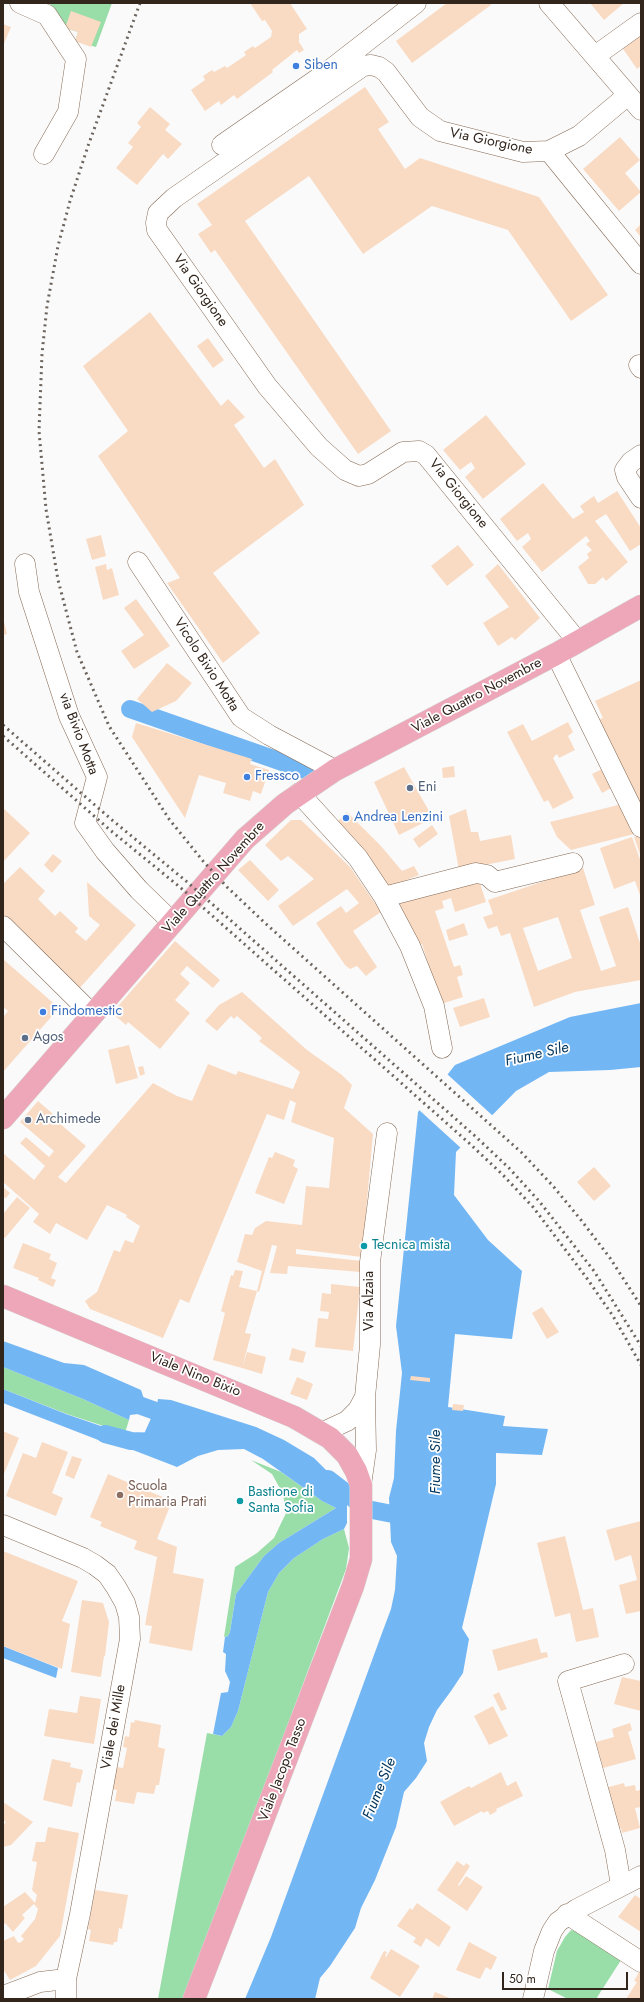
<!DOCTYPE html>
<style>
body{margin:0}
#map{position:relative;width:644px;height:2002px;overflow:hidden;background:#fafafa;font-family:Jost,sans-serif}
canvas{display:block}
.frame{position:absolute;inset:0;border:4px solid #31251c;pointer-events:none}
.scale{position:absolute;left:502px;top:1972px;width:126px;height:18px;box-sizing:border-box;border:2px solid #31251c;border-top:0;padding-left:5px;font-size:12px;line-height:14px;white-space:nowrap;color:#31251c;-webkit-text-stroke:3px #fff;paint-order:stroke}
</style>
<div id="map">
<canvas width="644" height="2002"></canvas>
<div class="frame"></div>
<div class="scale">50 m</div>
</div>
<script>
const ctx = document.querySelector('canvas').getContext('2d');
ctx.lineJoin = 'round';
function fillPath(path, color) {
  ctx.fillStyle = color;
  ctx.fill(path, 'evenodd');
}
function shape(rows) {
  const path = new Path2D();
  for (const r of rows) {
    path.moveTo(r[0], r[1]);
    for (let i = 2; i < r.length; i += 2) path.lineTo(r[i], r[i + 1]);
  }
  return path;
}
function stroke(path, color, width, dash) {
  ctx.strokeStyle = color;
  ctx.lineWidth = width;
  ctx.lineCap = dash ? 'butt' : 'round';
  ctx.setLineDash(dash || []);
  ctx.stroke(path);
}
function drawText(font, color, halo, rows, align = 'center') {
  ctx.font = font + ' Jost,sans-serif';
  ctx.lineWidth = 3.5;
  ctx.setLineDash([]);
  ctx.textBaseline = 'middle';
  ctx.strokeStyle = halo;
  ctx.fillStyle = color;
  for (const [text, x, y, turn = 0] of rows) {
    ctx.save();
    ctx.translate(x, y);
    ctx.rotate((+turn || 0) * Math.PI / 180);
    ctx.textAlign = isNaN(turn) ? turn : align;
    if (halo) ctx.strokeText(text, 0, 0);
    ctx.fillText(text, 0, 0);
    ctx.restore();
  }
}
fillPath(shape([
 [47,3,112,3,96,47,75,41,78,32,65,28,50,4],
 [3,1367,83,1399,129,1420,125,1433,67,1414,3,1389],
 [251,1460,281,1472,322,1501,336,1508,279,1543,264,1556,236,1594,230,1632,228,1636,224,1637,235,1567,257,1553,274,1538,286,1513,283,1494,272,1474],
 [344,1529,349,1548,346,1569,185,1999,158,1999,207,1733,222,1736,231,1727,238,1711,268,1592,279,1573,294,1558,323,1539],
 [571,1930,587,1934,623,1957,596,1999,568,1999,548,1989,557,1951,565,1937]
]), '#99dda8');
fillPath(shape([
 [641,1003,641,1067,610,1070,549,1072,516,1091,456,1152,454,1195,488,1240,522,1271,512,1339,455,1334,448,1407,505,1416,503,1426,548,1429,542,1455,496,1453,496,1484,462,1628,469,1639,463,1673,451,1691,437,1710,429,1727,424,1743,427,1761,416,1778,404,1792,396,1827,375,1880,361,1908,355,1928,330,1966,320,1978,315,1999,245,1999,271,1937,382,1633,391,1609,395,1590,397,1556,391,1542,389,1498,394,1478,396,1431,402,1373,396,1326,418,1112,455,1065,570,1017],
 [3,1341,64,1363,84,1365,141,1390,144,1399,138,1414,130,1415,129,1420,83,1399,3,1367],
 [3,1389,66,1414,130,1436,125,1444,114,1440,106,1443,3,1403],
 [158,1399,171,1400,256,1427,284,1440,314,1458,343,1487,347,1488,347,1523,344,1529,323,1539,294,1558,279,1573,268,1592,238,1711,231,1727,222,1736,213,1734,221,1693,228,1692,230,1682,225,1671,226,1654,223,1652,225,1637,228,1636,230,1632,236,1594,264,1556,279,1543,336,1508,322,1501,263,1459,244,1449,218,1450,198,1456,177,1467,133,1450,144,1434,157,1405],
 [3,1646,58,1668,56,1678,3,1658]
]), '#73b6f4');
fillPath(shape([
 [446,1073,493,1116,462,1149,418,1109]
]), '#fafafa');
stroke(shape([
 [130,709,305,770],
 [119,1398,178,1419],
 [105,1434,131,1441,162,1442],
 [328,1479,367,1509,413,1518]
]), '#73b6f4', 18);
fillPath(shape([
 [250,3,290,3,307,29,299,34,299,42,304,50,299,53,297,50,272,70,273,72,237,99,234,95,221,105,219,101,205,111,191,90,205,80,203,76,212,70,214,72,225,66,227,68,246,55,244,52,253,46,255,48,271,37,272,31,265,20,262,21],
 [447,3,490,3,491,5,412,63,396,41],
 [590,3,624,3,604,20],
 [71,11,101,22,91,47,75,41,78,32,65,28],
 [3,24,11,27,3,46],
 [641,33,641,66,637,69,621,46],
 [365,87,389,122,378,129,405,169,420,158,539,197,608,295,571,321,508,230,432,206,363,254,309,176,245,221,391,431,358,454,215,250,211,253,198,234,212,225,197,204],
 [150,107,170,124,165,130,182,144,168,159,163,154,137,185,116,168,133,147,128,143,141,127,137,123],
 [620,137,640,160,625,173,641,192,619,211,583,169],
 [641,224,641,237,635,230],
 [150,312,221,406,228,399,245,417,234,425,264,468,275,459,304,505,213,573,260,633,223,663,167,583,180,578,98,456,128,431,83,366],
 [208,338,224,360,213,368,197,346],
 [486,415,526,464,483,499,465,477,475,468,471,462,460,470,443,450],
 [543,483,573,519,584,512,580,506,594,496,598,503,617,491,641,528,641,544,630,551,606,514,595,521,628,562,606,581,603,577,595,584,588,584,578,567,589,558,587,554,592,550,586,544,590,541,586,536,542,572,522,547,531,539,528,533,517,541,500,519],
 [101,535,106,556,92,560,86,539],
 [458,545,474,565,447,586,431,566],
 [106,564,107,570,112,568,119,595,103,600,95,567],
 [498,564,540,618,515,640,512,637,498,646,483,623,509,607,485,576],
 [136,599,170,646,134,669,121,651,144,635,124,608],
 [3,617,7,634,3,635],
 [167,663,192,683,176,701,152,712,137,699],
 [641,680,641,807,597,720,603,718,595,701],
 [568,722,573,732,568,736,575,750,559,758,557,754,553,758,574,798,553,809,548,800,544,802,507,732,523,724,532,741],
 [136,723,252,759,250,764,269,770,261,794,253,791,250,801,223,793,226,783,199,775,185,818,132,737],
 [454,766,455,777,443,778,442,768],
 [404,767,433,818,399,835,374,782],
 [604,768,613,787,602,793,592,774],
 [626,803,638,833,571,850,557,837,550,822],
 [3,808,30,833,3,862],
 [466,809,471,832,478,832,480,841,511,835,515,859,459,870,449,816],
 [347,812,381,846,402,871,414,866,419,875,387,888,334,825],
 [291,820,301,820,350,867,381,912,353,931,377,967,366,976,357,966,350,969,345,965,316,923,341,906,346,913,359,903,347,889,293,926,278,906,314,879,288,856,281,861,265,845],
 [432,825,438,834,419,848,413,839],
 [639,835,641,841,641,857,634,837],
 [632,837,641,862,641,898,635,881,614,889,600,848],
 [53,854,62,861,52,873,44,865],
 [250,860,279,890,268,901,238,870],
 [20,867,45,891,38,899,55,916,60,911,78,928,75,932,86,941,100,925,89,916,87,882,136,925,78,990,3,919,3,884],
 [583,868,595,905,580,910,601,971,616,966,599,917,628,907,641,946,641,980,575,992,534,1007,510,933,501,936,497,926,488,929,483,917,493,914,488,900],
 [558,917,572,958,538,971,523,928],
 [478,877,486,902,455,912,451,898,442,901,444,908,435,911,454,967,460,965,463,975,457,977,463,997,441,1004,422,944,415,946,393,903],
 [464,923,468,935,449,941,446,930],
 [175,941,220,980,213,988,187,966,180,974,190,983,175,1000,190,1013,160,1049,128,1022,126,1025,112,1013],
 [3,959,59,1008,3,1072,3,1017,8,1011,3,1007],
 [242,992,307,1050,342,1075,352,1085,344,1108,373,1134,362,1257,296,1249,296,1254,362,1261,360,1272,288,1266,287,1274,270,1273,277,1246,272,1245,259,1292,257,1291,262,1271,237,1262,245,1234,252,1235,255,1228,266,1221,302,1225,306,1186,329,1188,334,1138,291,1122,296,1103,290,1100,284,1120,267,1114,189,1303,180,1299,163,1338,90,1309,85,1301,97,1292,114,1250,120,1252,125,1240,133,1243,140,1226,126,1217,127,1215,107,1205,87,1240,56,1223,50,1234,33,1222,39,1214,3,1182,3,1153,34,1180,45,1166,20,1143,26,1137,49,1157,54,1151,20,1122,38,1101,53,1114,51,1116,86,1146,58,1177,66,1183,153,1083,177,1096,192,1101,208,1064,236,1075,238,1071,293,1089,300,1072,259,1041,262,1038,237,1016,234,1019,231,1016,217,1031,205,1021,219,1005],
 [484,998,490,1017,460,1027,453,1008],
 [129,1045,138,1078,116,1084,108,1050],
 [143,1066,145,1074,140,1076,138,1067],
 [275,1152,295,1160,293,1166,298,1169,284,1204,255,1193,269,1157,272,1158],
 [594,1167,611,1186,594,1201,577,1182],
 [3,1187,10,1193,6,1198,3,1197],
 [17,1197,30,1208,5,1238,3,1236,3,1214],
 [23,1243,51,1254,49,1259,57,1263,51,1278,56,1280,53,1287,38,1280,39,1278,13,1268],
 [235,1270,243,1271,239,1287,257,1291,245,1333,251,1334,242,1368,213,1360,225,1313,221,1311,231,1275,233,1276],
 [331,1284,360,1287,353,1351,315,1347,318,1318,328,1319,329,1312,320,1311,322,1293,331,1294],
 [542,1307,559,1332,547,1339,532,1313],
 [292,1348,306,1352,303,1363,289,1360],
 [247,1352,266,1357,262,1374,242,1368],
 [411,1376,430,1378,430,1382,410,1380],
 [297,1377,313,1384,307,1400,290,1394],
 [453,1404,464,1405,463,1411,452,1410],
 [3,1431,19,1438,3,1476],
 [42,1442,68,1452,52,1493,63,1498,56,1516,6,1496,23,1453,36,1458],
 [72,1456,82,1459,74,1479,65,1475],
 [108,1474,172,1501,157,1539,177,1547,173,1573,204,1579,192,1651,149,1643,152,1626,145,1625,157,1557,134,1549,137,1541,100,1526,102,1522,90,1517],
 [641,1521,641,1611,626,1614,619,1585,637,1580,631,1555,615,1561,606,1530],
 [565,1536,583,1610,593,1608,599,1637,576,1642,570,1613,555,1617,537,1543],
 [3,1551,78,1581,62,1621,70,1624,62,1669,3,1646],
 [82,1600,103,1603,109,1622,105,1656,104,1656,101,1677,71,1672],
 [537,1638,541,1653,547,1652,548,1657,498,1671,492,1650],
 [622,1677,641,1681,641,1711,614,1704],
 [499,1692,507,1709,501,1711,493,1695],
 [80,1696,101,1699,94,1744,44,1736,49,1709,77,1713],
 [493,1706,508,1736,489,1745,474,1716],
 [135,1720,161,1725,158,1747,165,1749,159,1785,156,1785,154,1794,137,1792,134,1804,115,1801,117,1790,112,1789,116,1767,123,1768,127,1748,123,1747,125,1736,129,1737,131,1722,134,1723],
 [630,1723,632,1730,628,1732,636,1759,603,1768,596,1742,614,1737,612,1729],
 [52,1759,71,1763,70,1767,83,1770,80,1783,77,1782,72,1807,43,1800],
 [501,1772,507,1786,516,1781,523,1796,496,1809,497,1811,490,1815,488,1811,483,1813,482,1811,454,1826,440,1802,469,1786,471,1788],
 [624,1783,625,1787,635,1785,636,1791,640,1790,641,1807,635,1808,640,1828,622,1833,621,1828,616,1829,605,1788],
 [3,1802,33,1822,11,1845,3,1847,3,1826,6,1822,3,1820],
 [48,1827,79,1833,60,1936,36,1966,10,1980,3,1969,3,1941,14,1936,18,1943,21,1942,24,1939,21,1936,35,1919,38,1909,34,1904,22,1915,25,1918,13,1932,5,1923,3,1926,3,1907,25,1892,35,1903,37,1895,32,1890,37,1862,32,1861,36,1842,45,1842],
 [457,1861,464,1866,466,1863,470,1866,458,1885,459,1886,466,1876,483,1887,467,1911,437,1890],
 [95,1890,128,1895,122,1929,119,1928,117,1942,114,1942,113,1945,89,1941,91,1930,88,1929],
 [635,1895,641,1899,641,1932,618,1917],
 [417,1903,451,1927,439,1947,426,1938,421,1947,413,1942,416,1938,397,1926,410,1908,412,1910],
 [469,1942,497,1957,491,1970,486,1967,480,1979,456,1970],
 [391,1949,420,1966,400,1997,370,1978,384,1951,387,1952,385,1956,386,1957],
 [639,1972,641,1973,641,1999,626,1999,637,1982,634,1981],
 [435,1992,452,1999,432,1999]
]), '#f9dbc4');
const minor = shape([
 [20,3,47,15,76,59,68,112,44,154],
 [549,3,641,110],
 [595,56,641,23],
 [222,145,326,73,416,3],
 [549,151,641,264],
 [639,365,641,368],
 [641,455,631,462,625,470,627,477,641,498],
 [138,562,241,717,269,735,335,770],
 [25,564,29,592,69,716,97,777,85,823,105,851,139,890,173,923],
 [578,642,426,455,419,451,403,452,368,474,359,476,345,470,319,447,267,386,157,230,156,223,158,213,174,198,363,66,371,65,379,67,386,72,420,117,440,131,523,152,549,151,579,136,628,95],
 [556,654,641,827],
 [299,793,358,858,384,897,410,946,434,1006,442,1048],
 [384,897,476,873,487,875,495,882,573,863],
 [3,926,93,1015],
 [321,1433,347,1421,358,1410,365,1397],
 [361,1485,366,1450,365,1397,370,1345,370,1262,387,1133],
 [3,1525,83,1558,95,1565,107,1574,116,1587,125,1603,129,1617,130,1639,80,1914,66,1979,66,1999],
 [621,1885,615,1850,568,1681,624,1664],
 [567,1914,641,1962],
 [3,1996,40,1982,66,1979],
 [533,1999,544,1951,552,1931,558,1922,577,1909,641,1876]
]);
const major = shape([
 [3,1118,245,839,285,804,335,770,556,654,641,606],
 [3,1296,294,1417,330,1438,347,1455,356,1471,361,1485,361,1559,353,1586,194,1999]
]);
stroke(minor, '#846954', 21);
stroke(major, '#d6d3d2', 23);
stroke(minor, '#fff', 20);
stroke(major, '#eda7b8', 22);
stroke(shape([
 [140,3,88,146,70,201,58,246,47,306,42,354,39,431,46,509,58,580,77,652,109,726,169,819,203,861,227,887,265,923,522,1153,553,1186,581,1220,610,1258,641,1306],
 [3,725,112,820,186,881,475,1136,509,1168,539,1201,594,1271,641,1346],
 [3,736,110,830,181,888,469,1143,503,1175,533,1207,586,1277,613,1316,641,1365]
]), '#6c645d', 3, [2, 4]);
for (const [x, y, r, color] of [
 [296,66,4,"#3f7fe0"],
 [247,777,4,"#3f7fe0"],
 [410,788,4,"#5c6f8a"],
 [346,818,4,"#3f7fe0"],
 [43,1012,4,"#3f7fe0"],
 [25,1038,4,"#5c6f8a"],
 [28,1120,4,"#5c6f8a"],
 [364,1246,4,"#0f9aa8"],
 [120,1495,4,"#8d6e63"],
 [240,1501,4,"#0f9aa8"]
]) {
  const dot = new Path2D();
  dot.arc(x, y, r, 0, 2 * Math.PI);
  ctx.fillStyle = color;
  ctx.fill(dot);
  stroke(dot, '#fff', 1.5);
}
drawText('14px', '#366cbe', '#fff', [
 ["Siben",304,66],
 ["Fressco",255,777],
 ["Andrea Lenzini",354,818],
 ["Findomestic",51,1012]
], 'left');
drawText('14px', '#31251c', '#fff', [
 ["Via Giorgione",491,142,12],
 ["Via Giorgione",200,291,55],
 ["Via Giorgione",458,494,51],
 ["Vicolo Bivio Motta",206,665,57],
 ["Viale Quattro Novembre",477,696,-28],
 ["via Bivio Motta",78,734,69],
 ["Viale Quattro Novembre",214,878,-48],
 ["Via Alzaia",370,1301,-90],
 ["Viale Nino Bixio",195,1375,22],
 ["Viale dei Mille",114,1727,-80],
 ["Viale Jacopo Tasso",283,1770,-69]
]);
drawText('14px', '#4e5e75', '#fff', [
 ["Eni",418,788],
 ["Agos",33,1038],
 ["Archimede",36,1120]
], 'left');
drawText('14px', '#0d838f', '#fff', [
 ["Tecnica mista",372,1246],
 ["Bastione di",248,1493],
 ["Santa Sofia",248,1509]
], 'left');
drawText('14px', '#785e54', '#fff', [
 ["Scuola",128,1487],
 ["Primaria Prati",128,1503]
], 'left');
drawText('italic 15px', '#02365d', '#fff', [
 ["Fiume Sile",537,1055,-13],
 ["Fiume Sile",436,1462,-90],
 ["Fiume Sile",380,1789,-68]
]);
</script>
